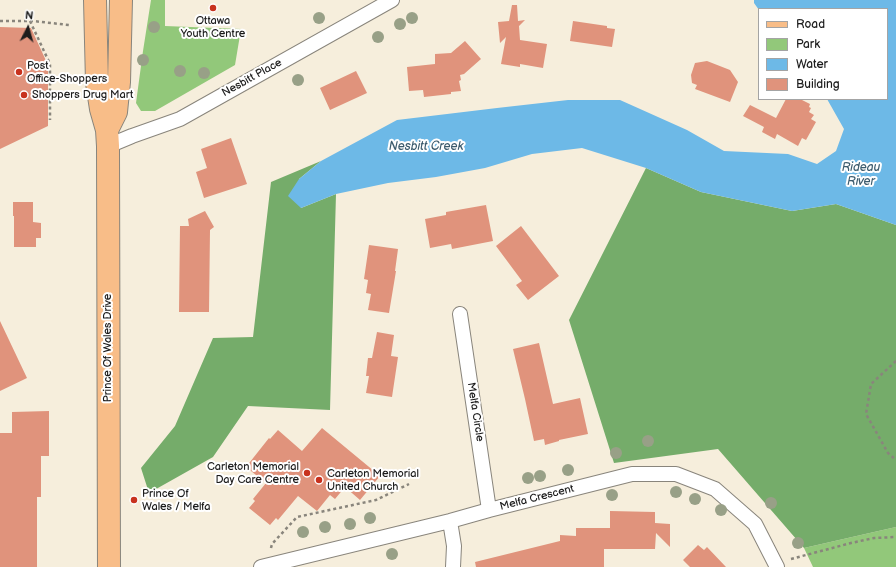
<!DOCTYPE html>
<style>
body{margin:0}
#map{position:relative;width:896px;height:567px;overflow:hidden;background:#f6eedc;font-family:"Balsamiq Sans",sans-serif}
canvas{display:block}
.legend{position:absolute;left:758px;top:8px;width:130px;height:92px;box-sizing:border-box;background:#fff;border:1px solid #a4a4a4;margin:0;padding:5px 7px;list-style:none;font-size:12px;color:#1c1c1c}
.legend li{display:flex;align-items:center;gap:8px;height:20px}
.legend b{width:20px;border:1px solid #a4a4a4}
.north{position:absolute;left:8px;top:8px;width:40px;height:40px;-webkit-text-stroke:3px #fff;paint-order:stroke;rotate:6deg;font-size:11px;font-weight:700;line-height:16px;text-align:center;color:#1c1c1c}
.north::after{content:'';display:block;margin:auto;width:14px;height:18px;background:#1c1c1c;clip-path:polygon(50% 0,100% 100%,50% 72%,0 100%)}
</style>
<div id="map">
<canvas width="896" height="567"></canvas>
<ul class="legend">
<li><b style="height:5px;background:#f8bd88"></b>Road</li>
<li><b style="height:11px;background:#92c87a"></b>Park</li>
<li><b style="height:11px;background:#6db9e7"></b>Water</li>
<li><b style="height:11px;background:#e0937c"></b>Building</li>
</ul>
<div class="north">N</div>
</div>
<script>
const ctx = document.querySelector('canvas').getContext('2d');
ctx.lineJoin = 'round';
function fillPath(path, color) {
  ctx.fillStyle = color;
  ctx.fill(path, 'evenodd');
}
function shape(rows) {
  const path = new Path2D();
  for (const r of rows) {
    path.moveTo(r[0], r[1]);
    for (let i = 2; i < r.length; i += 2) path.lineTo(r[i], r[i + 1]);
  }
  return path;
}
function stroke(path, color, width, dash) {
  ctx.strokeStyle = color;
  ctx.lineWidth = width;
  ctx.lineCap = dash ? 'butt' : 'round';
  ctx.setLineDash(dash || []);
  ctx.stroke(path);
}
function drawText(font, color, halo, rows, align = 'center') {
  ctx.font = font + ' "Balsamiq Sans",sans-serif';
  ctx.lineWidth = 4;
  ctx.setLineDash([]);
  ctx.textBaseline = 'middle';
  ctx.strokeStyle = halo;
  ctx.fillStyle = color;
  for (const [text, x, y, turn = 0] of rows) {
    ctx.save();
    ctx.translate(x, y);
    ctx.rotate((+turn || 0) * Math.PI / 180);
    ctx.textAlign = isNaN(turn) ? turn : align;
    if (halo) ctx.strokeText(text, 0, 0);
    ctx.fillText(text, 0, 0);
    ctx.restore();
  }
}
fillPath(shape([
 [151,0,165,0,165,26,241,29,235,65,155,111,141,111,136,103,143,51],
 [896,527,896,567,813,567,804,548]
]), '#92c87a');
fillPath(shape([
 [321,161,299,179,301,208,336,194,330,410,248,406,213,457,149,493,141,468,175,426,213,338,253,337,271,182],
 [646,168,701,192,792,211,836,204,896,225,896,527,804,548,718,449,614,463,569,320]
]), '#75ac6a');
fillPath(shape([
 [754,0,896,0,896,225,836,204,792,211,701,192,646,168,582,148,532,154,485,168,436,177,388,183,336,194,301,208,288,196,299,179,321,161,397,120,497,108,568,100,620,100,687,130,724,151,788,154,817,164,836,151,844,129,827,99,887,99,887,9,759,10,754,3]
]), '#6db9e7');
fillPath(shape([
 [512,5,517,5,518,21,525,20,519,26,520,40,547,44,543,68,520,64,520,67,501,64,506,37,500,43,498,22,509,21],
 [573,21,607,26,607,28,615,29,612,47,570,41],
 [0,27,31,28,48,65,48,126,0,149],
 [465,41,481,59,464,74,460,75,461,80,459,81,461,91,451,92,451,94,424,97,423,90,409,91,407,67,435,64,435,54,451,53],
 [707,61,730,70,738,82,730,102,695,89,697,85,692,83,691,75,695,63],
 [356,71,367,93,330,110,320,88],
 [786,99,800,99,810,104,809,107,811,108,809,112,814,115,811,119,816,122,806,140,802,138,798,146,777,134,775,139,762,132,764,127,743,116,750,105,776,118],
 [231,138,247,184,204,198,196,172,207,168,201,149],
 [13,202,33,202,33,222,41,223,41,238,36,238,36,247,14,247,14,216,13,216],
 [486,205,493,241,452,249,451,244,430,248,425,219,446,215,446,212],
 [205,211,214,227,210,230,209,312,179,312,180,226,189,226,188,219],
 [521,226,559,276,528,300,516,285,522,281,496,246],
 [369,245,398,249,395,271,396,271,389,313,368,310,371,294,366,293,368,280,364,279],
 [0,321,27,378,0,391],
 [377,332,394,335,391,356,398,357,392,397,366,393,369,376,366,376,368,358,372,358],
 [539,343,553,404,580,398,588,434,559,440,559,441,545,445,544,439,534,441,525,399,513,349],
 [49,411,49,456,41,456,41,497,37,497,37,567,0,567,0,433,12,433,12,412],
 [322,428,380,476,360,500,345,487,335,499,330,495,317,511,298,496,278,520,276,518,270,525,249,508,255,501,253,499,266,483,246,467,269,438,270,439,278,430,302,451],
 [610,511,655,512,655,523,670,524,670,547,656,533,655,549,604,549,604,567,476,567,475,562,560,541,560,535,576,536,576,528,610,528],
 [698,545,704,550,707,547,726,567,690,567,683,560]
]), '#e0937c');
const minor = shape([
 [108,146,132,136,180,119,392,0],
 [460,314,489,510],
 [450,521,454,546,453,567],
 [261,567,450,521,489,510,632,474,676,474,715,489,755,524,777,567]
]);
const primary = shape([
 [95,0,97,83,101,109,107,130,108,146,109,567],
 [107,130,116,112,119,82,121,0]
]);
stroke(minor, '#89857c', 16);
stroke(primary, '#89857c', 24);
stroke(shape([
 [0,21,33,21,69,25],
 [30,21,50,64,50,120],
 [896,361,871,384,866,414,888,453,896,460],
 [271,548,272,544,297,517,376,500,409,484],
 [791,559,851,543,874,538,896,537]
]), '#89857c', 2.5, [3, 3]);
stroke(minor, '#fff', 14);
stroke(primary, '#f8bd88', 22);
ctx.fillStyle = '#98a087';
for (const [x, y] of [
 [319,18],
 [412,18],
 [400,24],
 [154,27],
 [378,37],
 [143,60],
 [180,71],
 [204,73],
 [298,80],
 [648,441],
 [616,453],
 [568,470],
 [540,476],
 [528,478],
 [676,492],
 [612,495],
 [695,499],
 [771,503],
 [721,510],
 [370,518],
 [350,524],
 [325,527],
 [303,532],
 [798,543],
 [392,554]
]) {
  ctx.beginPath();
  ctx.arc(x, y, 6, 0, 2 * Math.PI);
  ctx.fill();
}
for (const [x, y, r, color] of [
 [213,8,4,"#c8321e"],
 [19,72,4,"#c8321e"],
 [24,95,4,"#c8321e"],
 [307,473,4,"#c8321e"],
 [319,480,4,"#c8321e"],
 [134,500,4,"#c8321e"]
]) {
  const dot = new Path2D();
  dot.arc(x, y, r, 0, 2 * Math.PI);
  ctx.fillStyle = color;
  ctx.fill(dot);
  stroke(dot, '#fff', 1.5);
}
drawText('11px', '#1c1c1c', '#fff', [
 ["Ottawa",213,21,"center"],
 ["Youth Centre",213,34,"center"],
 ["Post",27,66],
 ["Office-Shoppers",27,79],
 ["Shoppers Drug Mart",32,95],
 ["Carleton Memorial",299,467,"right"],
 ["Day Care Centre",299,480,"right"],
 ["Carleton Memorial",327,474],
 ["United Church",327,487],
 ["Prince Of",142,494],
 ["Wales / Melfa",142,507]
], 'left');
drawText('11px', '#1c1c1c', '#fff', [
 ["Nesbitt Place",252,78,-29],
 ["Prince Of Wales Drive",108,348,-90],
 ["Melfa Circle",475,412,81],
 ["Melfa Crescent",537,498,-14]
]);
drawText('italic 12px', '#3c5b6d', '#fff', [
 ["Nesbitt Creek",426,147],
 ["Rideau",861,168],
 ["River",861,182]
]);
</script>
